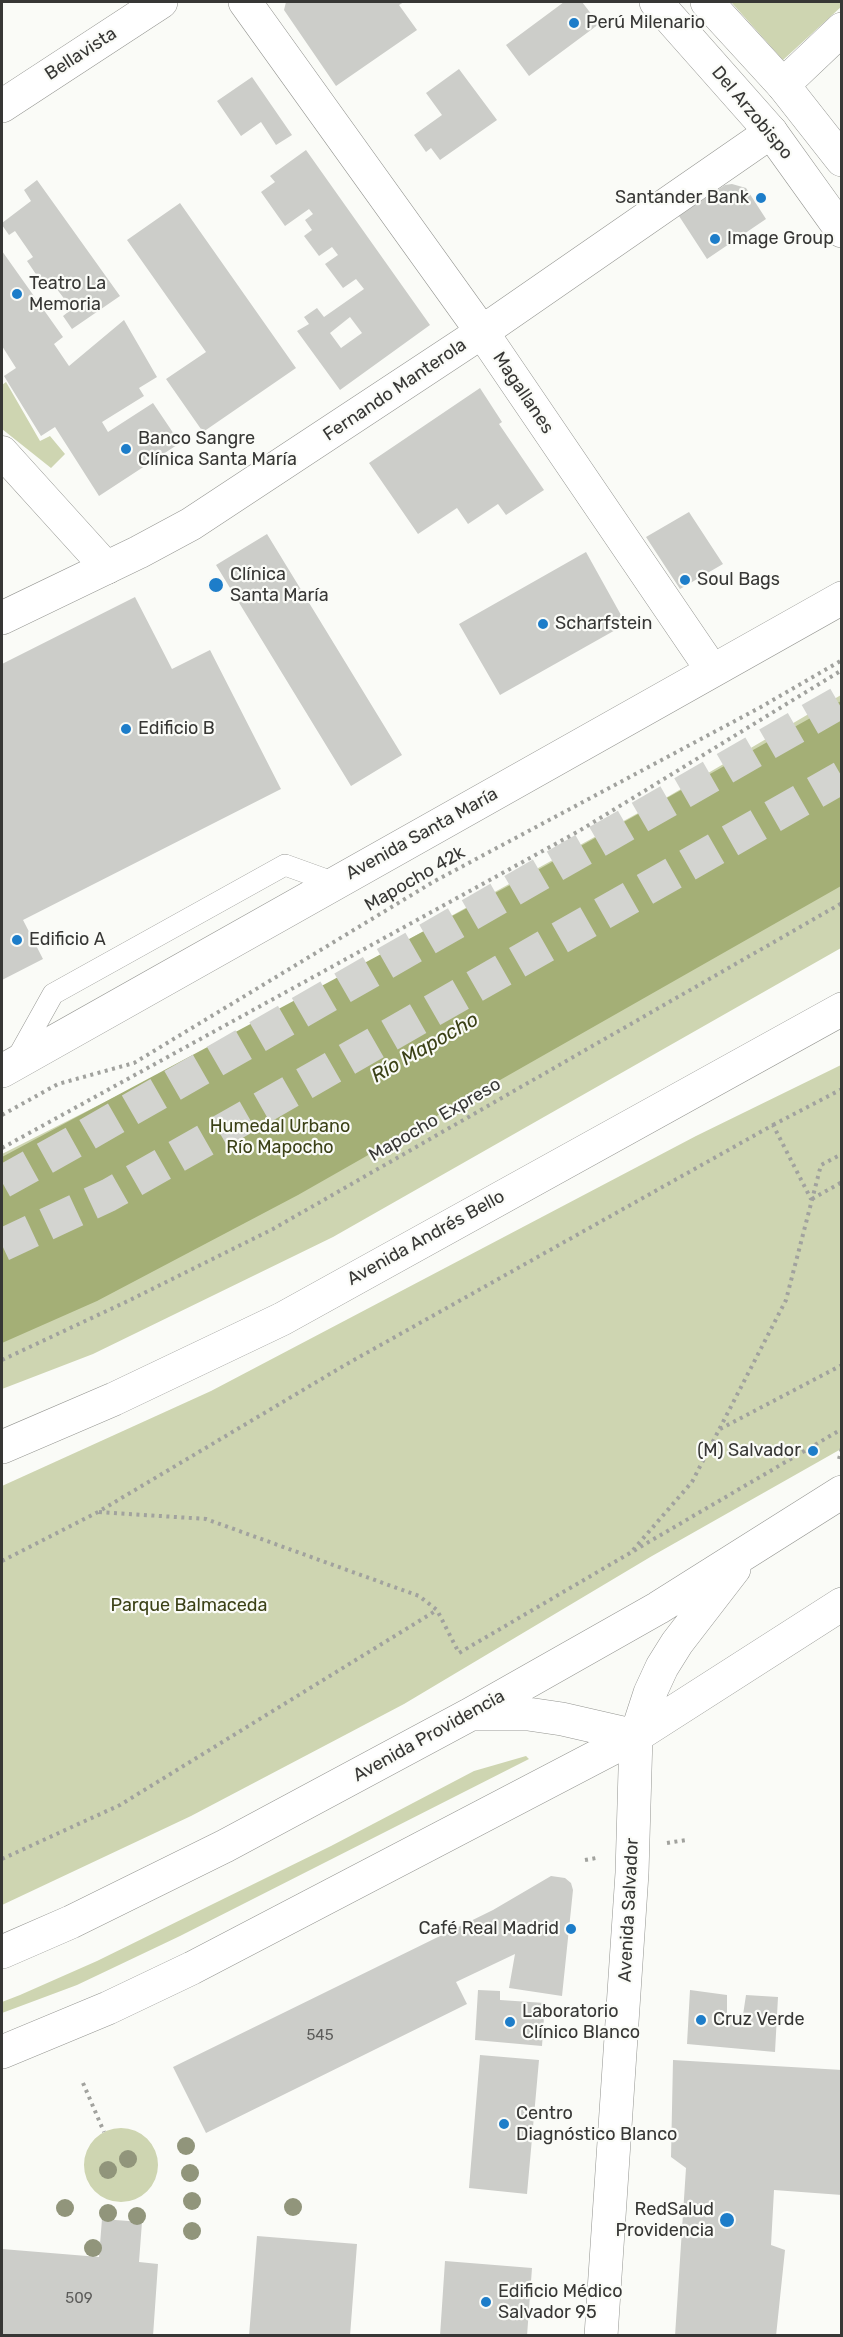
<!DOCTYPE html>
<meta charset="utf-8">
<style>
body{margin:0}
#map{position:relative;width:843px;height:2337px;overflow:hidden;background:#fafbf7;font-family:Rubik,sans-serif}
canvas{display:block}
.frame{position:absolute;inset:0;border:3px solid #373735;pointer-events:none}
</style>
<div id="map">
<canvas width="843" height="2337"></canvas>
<div class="frame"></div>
</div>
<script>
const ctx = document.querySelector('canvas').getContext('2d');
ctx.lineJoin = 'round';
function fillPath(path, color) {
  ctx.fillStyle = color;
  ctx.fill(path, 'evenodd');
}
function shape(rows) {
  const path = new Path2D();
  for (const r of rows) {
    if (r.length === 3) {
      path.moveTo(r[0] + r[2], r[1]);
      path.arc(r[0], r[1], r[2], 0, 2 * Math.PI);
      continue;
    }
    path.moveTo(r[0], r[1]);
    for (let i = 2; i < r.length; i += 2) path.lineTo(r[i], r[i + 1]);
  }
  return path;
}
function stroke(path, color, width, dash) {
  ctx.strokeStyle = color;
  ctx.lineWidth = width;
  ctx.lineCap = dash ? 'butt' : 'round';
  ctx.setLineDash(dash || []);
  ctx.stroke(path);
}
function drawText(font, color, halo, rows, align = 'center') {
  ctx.font = font + ' Rubik,sans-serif';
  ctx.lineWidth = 4.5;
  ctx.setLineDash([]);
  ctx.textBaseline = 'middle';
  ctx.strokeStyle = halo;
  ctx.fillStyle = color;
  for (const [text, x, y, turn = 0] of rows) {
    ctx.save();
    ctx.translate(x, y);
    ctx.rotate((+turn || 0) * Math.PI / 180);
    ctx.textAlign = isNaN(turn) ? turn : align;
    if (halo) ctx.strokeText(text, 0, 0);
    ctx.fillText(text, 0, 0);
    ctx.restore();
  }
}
fillPath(shape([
 [731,2,841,2,842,6,783,60],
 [6,382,40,441,50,436,65,454,51,468,2,429,2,385],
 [841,695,841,948,333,1237,93,1354,2,1389,2,1154,204,1052,669,796],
 [841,1065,841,1449,652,1556,404,1704,191,1816,2,1905,2,1486,211,1391,696,1136],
 [526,1756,529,1759,180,1936,77,1985,2,2013,2,2002,20,1995,97,1961,331,1846,474,1771],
 [121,2165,37]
]), '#ced5b1');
fillPath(shape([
 [841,701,841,886,298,1195,97,1301,2,1343,2,1157,525,877]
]), '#a4af76');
fillPath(shape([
 [286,2,404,2,399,5,417,30,336,86,284,10],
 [564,2,582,2,599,24,529,76,506,45],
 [459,69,497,120,440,160,431,148,426,152,414,135,442,115,426,93],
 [252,77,292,135,276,145,261,122,241,136,217,101],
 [306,150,430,325,340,390,297,331,309,324,304,317,317,308,324,317,364,289,356,279,343,288,325,264,338,255,332,247,319,256,304,236,312,230,305,220,313,214,309,209,285,226,261,192,275,182,270,176],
 [350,317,362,333,341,348,330,333],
 [37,180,120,296,72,329,63,316,72,309,53,284,46,289,27,261,33,257,15,231,9,235,2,225,2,223,31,201,24,190],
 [732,184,746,188,766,219,707,259,679,216,725,185],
 [180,203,296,368,203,432,166,379,206,352,127,240],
 [2,251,63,337,54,344,69,366,124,320,157,377,139,388,144,396,102,422,108,432,153,403,180,443,99,496,55,427,41,436,4,376,16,368,2,346],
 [480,388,502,422,499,424,544,490,506,515,498,504,468,524,457,508,418,534,369,463],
 [689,512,723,564,680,589,646,537],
 [267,534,402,755,351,786,216,565],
 [586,552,626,624,500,695,459,624],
 [135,597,172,669,210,650,281,789,23,920,43,959,2,980,2,664],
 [551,1876,565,1878,571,1883,573,1890,562,1996,509,1988,515,1954,456,1982,467,2004,206,2133,173,2067,493,1910],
 [478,1990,500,1991,500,2000,545,2003,542,2046,475,2040],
 [690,1990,727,1995,727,2014,743,2015,746,1995,778,1997,775,2052,687,2044],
 [480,2055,539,2060,527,2194,469,2188],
 [673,2060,842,2070,842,2195,774,2190,771,2245,785,2250,776,2336,675,2336,686,2168,671,2157],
 [102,2219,142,2222,139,2262,158,2264,153,2336,2,2334,2,2249,99,2257],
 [257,2236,357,2244,350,2336,249,2336],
 [445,2261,532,2268,527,2336,440,2336]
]), '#cccdc9');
stroke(shape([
 [2,1182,74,1142,842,701],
 [2,1245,109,1195,842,777]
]), '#d3d4d0', 33, [33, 16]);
const service = shape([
 [15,1062,53,994,285,865,335,883]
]);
const pedestrian = shape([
 [2,452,107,568]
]);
const minor = shape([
 [245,2,482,332,712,670],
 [783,85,842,29],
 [2,618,139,552,191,524,482,332,771,132]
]);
const secondary = shape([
 [601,2336,632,1873,636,1736]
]);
const primary = shape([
 [656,2,771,132,842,231],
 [707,2,783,85,842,160],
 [2,106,161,2],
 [2,1071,842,598],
 [2,1447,114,1399,282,1319,842,1009],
 [472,1714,528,1714,562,1719,636,1736],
 [636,1736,650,1693,662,1667,677,1643,734,1569],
 [2,1952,71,1922,225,1846,469,1715,658,1608,842,1492],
 [2,2052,108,2008,192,1968,636,1736,842,1604]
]);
stroke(service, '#949591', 22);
stroke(pedestrian, '#949591', 33);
stroke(minor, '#949591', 34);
stroke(secondary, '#949591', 34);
stroke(primary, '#949591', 34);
stroke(shape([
 [2,1115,58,1084,134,1063,433,882,761,707,842,660],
 [773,1125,842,1089],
 [2,1148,579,831,842,670],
 [812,1199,842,1182],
 [2,1360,130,1300,273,1229,842,903],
 [720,1429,842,1365],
 [839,1459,842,1448],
 [99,1512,206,1519,419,1596,437,1610,459,1653,842,1429],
 [633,1550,692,1482,786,1300,821,1165,842,1154],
 [2,1561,98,1512,345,1365,773,1125,811,1199],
 [667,1843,686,1840],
 [2,1859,120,1805,437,1610],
 [585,1860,596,1858],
 [83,2083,104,2132]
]), '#a1a29e', 4, [3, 4.5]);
stroke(service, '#fff', 21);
stroke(pedestrian, '#fff', 32);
stroke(minor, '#fff', 33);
stroke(secondary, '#fff', 33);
stroke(primary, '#fff', 33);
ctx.fillStyle = '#91957b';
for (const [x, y] of [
 [186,2146],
 [128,2159],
 [108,2170],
 [190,2173],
 [192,2201],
 [293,2207],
 [65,2208],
 [108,2213],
 [137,2216],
 [192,2231],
 [93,2248]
]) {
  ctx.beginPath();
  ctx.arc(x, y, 9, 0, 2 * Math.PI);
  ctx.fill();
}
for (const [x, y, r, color] of [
 [574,23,6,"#1d7dc9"],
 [761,198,6,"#1d7dc9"],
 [715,239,6,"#1d7dc9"],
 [17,294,6,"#1d7dc9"],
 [126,449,6,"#1d7dc9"],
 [685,580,6,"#1d7dc9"],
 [216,585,8,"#1d7dc9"],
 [543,624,6,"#1d7dc9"],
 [126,729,6,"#1d7dc9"],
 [17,940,6,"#1d7dc9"],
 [813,1451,6,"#1d7dc9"],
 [571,1929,6,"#1d7dc9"],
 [701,2020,6,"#1d7dc9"],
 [510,2022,6,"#1d7dc9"],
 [504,2124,6,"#1d7dc9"],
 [727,2220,8,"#1d7dc9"],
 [486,2302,6,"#1d7dc9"]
]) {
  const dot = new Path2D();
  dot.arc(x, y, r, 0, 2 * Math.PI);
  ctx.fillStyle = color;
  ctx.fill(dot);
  stroke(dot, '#fafbf7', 2);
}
drawText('15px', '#5c5c5a', null, [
 ["545",320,2036],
 ["509",79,2299]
]);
drawText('18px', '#373735', '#fafbf7', [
 ["Perú Milenario",586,23],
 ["Santander Bank",749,198,"right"],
 ["Image Group",727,239],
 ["Teatro La",29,284],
 ["Memoria",29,305],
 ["Banco Sangre",138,439],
 ["Clínica Santa María",138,460],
 ["Clínica",230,575],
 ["Santa María",230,596],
 ["Soul Bags",697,580],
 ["Scharfstein",555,624],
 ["Edificio B",138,729],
 ["Edificio A",29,940],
 ["(M) Salvador",801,1451,"right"],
 ["Café Real Madrid",559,1929,"right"],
 ["Laboratorio",522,2012],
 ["Clínico Blanco",522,2033],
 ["Cruz Verde",713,2020],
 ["Centro",516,2114],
 ["Diagnóstico Blanco",516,2135],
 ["RedSalud",714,2210,"right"],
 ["Providencia",714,2231,"right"],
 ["Edificio Médico",498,2292],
 ["Salvador 95",498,2313]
], 'left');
drawText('18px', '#373735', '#fafbf7', [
 ["Bellavista",81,54,-33],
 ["Del Arzobispo",752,113,50],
 ["Fernando Manterola",395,390,-34],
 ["Magallanes",523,393,56],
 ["Avenida Santa María",422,834,-29],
 ["Mapocho 42k",415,879,-30],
 ["Mapocho Expreso",435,1120,-30],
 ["Avenida Andrés Bello",426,1238,-29],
 ["Avenida Providencia",429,1736,-29],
 ["Avenida Salvador",629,1910,-87]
]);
drawText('18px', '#3b4116', '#fafbf7', [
 ["Humedal Urbano",280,1127],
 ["Río Mapocho",280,1148],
 ["Parque Balmaceda",189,1606]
]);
drawText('italic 20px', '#3b4116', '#fafbf7', [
 ["Río Mapocho",425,1048,-30]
]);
</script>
